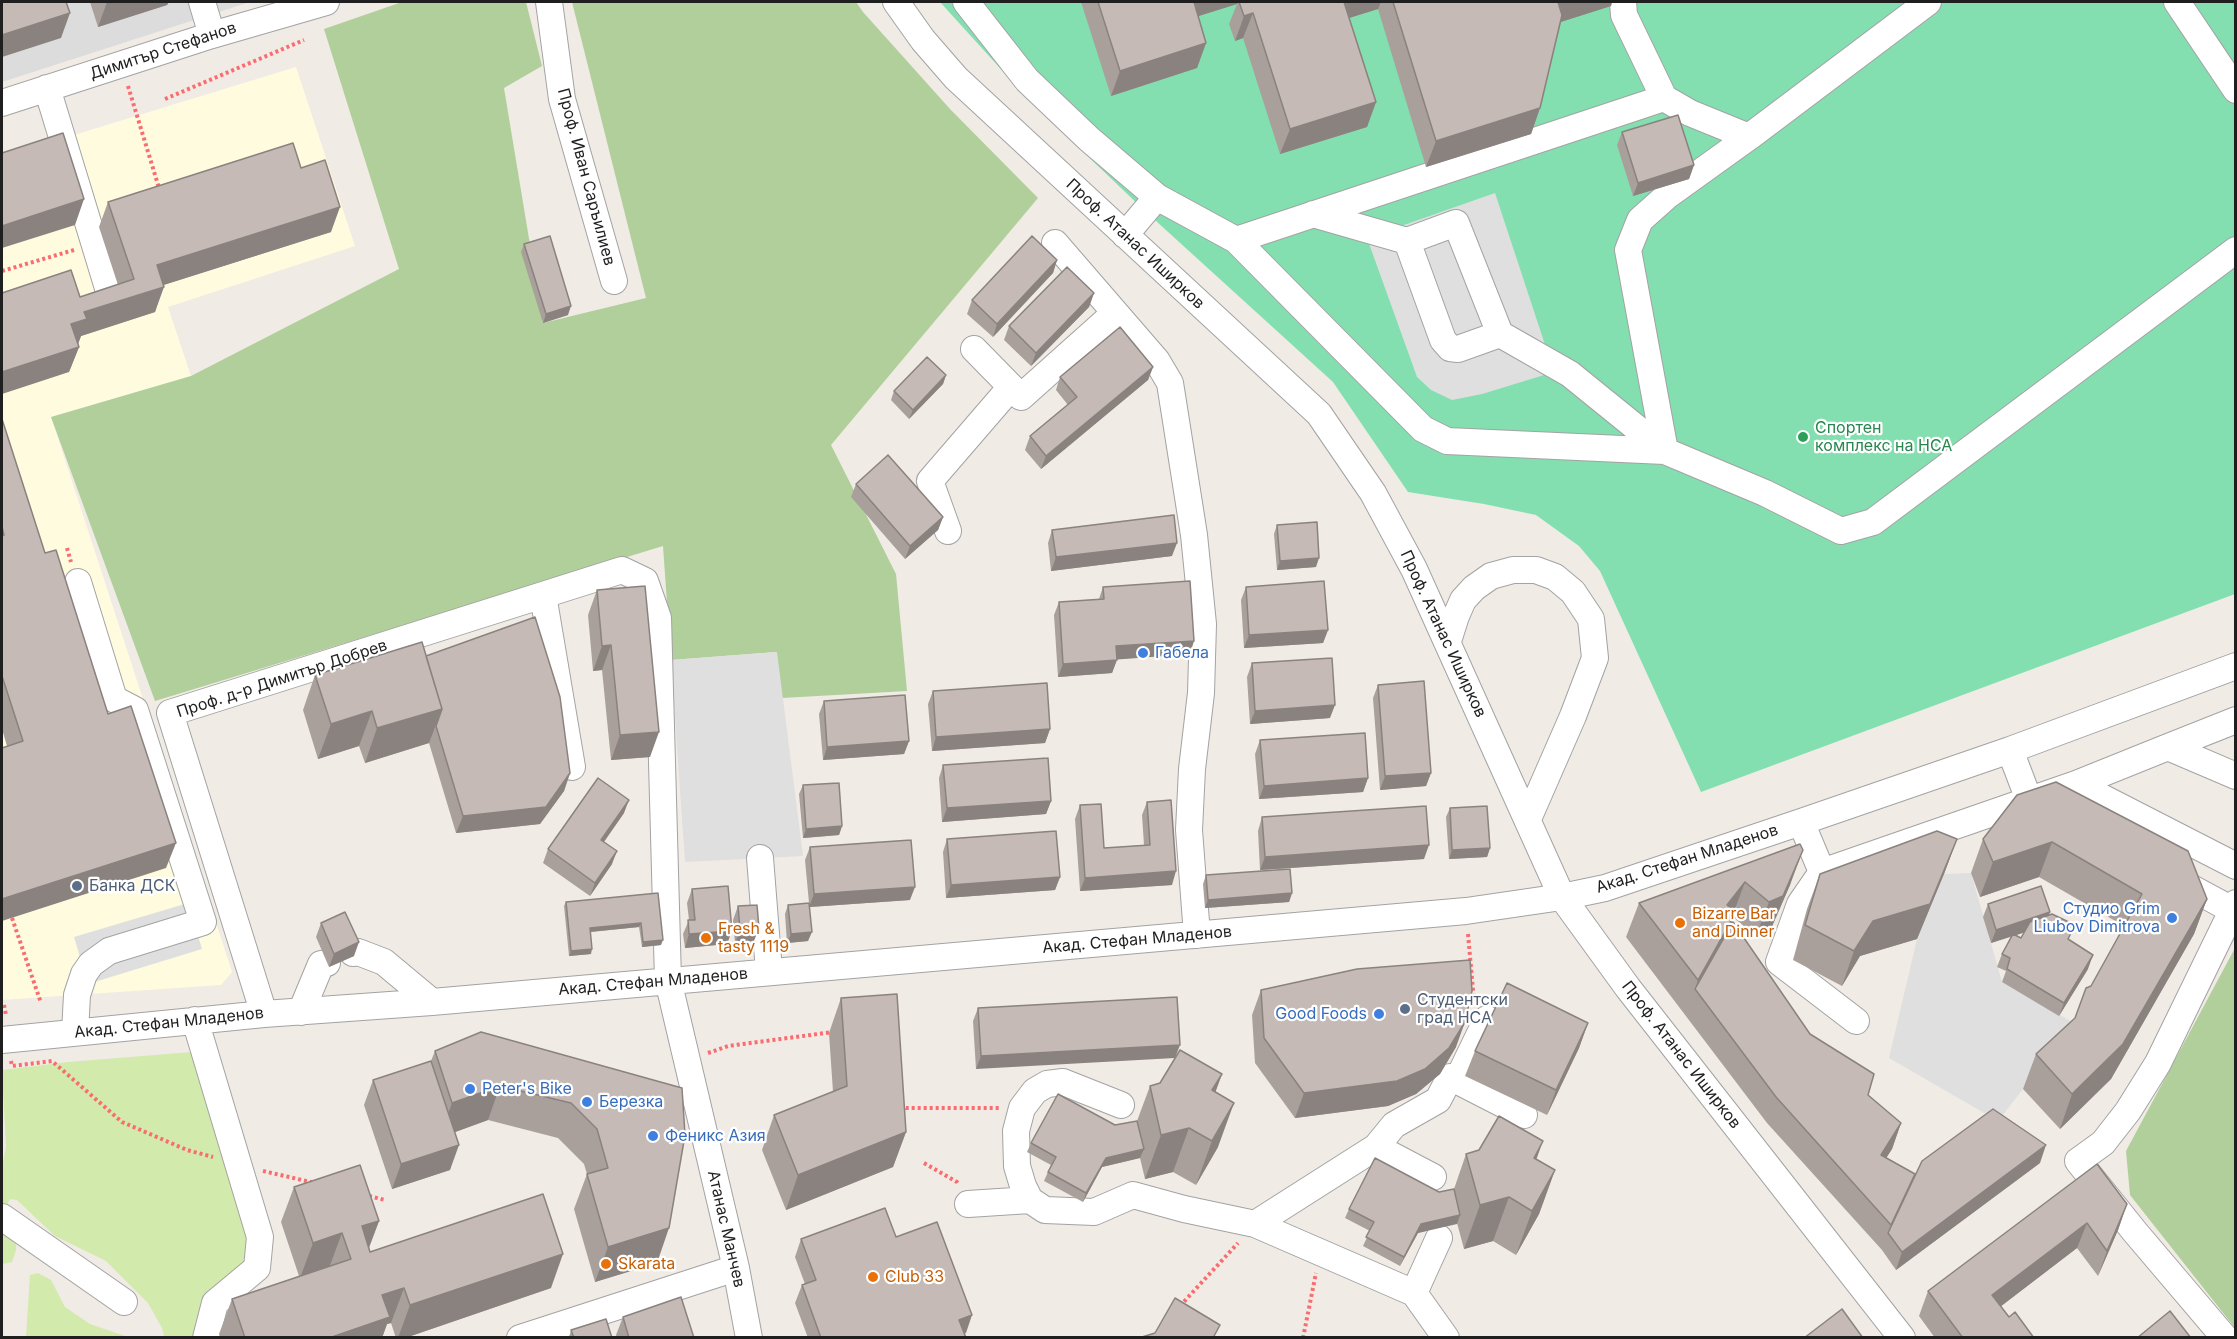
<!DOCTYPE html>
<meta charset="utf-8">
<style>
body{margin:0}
#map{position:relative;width:2237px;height:1339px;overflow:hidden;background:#f0ebe5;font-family:Inter,sans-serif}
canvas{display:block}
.frame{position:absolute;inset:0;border:3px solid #1f1f1f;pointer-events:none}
</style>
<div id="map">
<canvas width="2237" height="1339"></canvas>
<div class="frame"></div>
</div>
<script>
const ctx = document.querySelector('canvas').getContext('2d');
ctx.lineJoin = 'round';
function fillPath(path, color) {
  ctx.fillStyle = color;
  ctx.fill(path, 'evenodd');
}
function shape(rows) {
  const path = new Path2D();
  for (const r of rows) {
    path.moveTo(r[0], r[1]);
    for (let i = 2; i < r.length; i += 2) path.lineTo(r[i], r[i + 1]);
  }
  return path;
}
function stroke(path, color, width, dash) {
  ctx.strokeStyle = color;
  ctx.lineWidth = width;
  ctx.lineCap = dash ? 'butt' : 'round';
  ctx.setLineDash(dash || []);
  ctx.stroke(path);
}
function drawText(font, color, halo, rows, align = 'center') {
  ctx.font = font + ' Inter,sans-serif';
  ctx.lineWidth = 4.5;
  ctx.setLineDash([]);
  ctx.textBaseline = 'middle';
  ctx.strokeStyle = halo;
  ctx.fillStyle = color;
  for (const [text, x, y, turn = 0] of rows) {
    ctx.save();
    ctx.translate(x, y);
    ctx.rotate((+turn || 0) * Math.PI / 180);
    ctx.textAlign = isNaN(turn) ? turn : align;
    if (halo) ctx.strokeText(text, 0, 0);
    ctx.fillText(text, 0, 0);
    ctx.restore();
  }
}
fillPath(shape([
 [2,2,250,2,2,82]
]), '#dddcdc');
fillPath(shape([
 [296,67,355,246,168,307,191,376,51,417,232,972,221,985,2,1000,2,157]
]), '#fffbdf');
fillPath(shape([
 [204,1051,260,1237,206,1337,162,1337,164,1335,162,1328,148,1303,106,1261,55,1236,17,1200,10,1199,8,1203,17,1221,16,1250,12,1262,2,1264,2,1168,6,1147,2,1070,69,1062],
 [38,1273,51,1280,65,1307,90,1324,128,1337,26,1337,30,1275]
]), '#d2eaab');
fillPath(shape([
 [402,2,526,2,542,66,504,88,543,323,646,298,572,2,856,2,863,12,950,109,1038,198,831,445,896,574,907,691,782,698,776,652,671,660,663,546,155,701,51,417,191,376,399,269,324,29],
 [2235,948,2235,1328,2130,1195,2126,1151]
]), '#b0cf9a');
fillPath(shape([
 [940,2,2235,2,2235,594,1701,792,1600,571,1579,546,1536,515,1484,504,1408,492,1333,382,1145,211,1028,99]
]), '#83dfb0');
fillPath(shape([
 [1495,193,1554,372,1482,394,1452,400,1431,390,1417,377,1367,238],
 [777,652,803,856,685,862,671,660],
 [1971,873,2002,982,2074,1023,2062,1053,2023,1089,1998,1121,1889,1058,1917,939,1944,874],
 [188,903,202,949,88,984,74,937]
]), '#dfdfdf');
const minor = shape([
 [202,2,212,35],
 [549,2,562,99,614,281],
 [896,2,923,40,956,78,1319,414,1373,493,1414,569,1562,897,1628,988,1902,1338],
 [966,2,1027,80,1089,139,1157,197,1125,235],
 [1623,2,1624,15,1664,98,1690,113,1749,137],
 [2177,2,2236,90],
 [47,88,111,298],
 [2,103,212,35,326,2],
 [1157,197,1236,240,1423,429,1447,441,1665,451],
 [1313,214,1407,241,1456,223,1500,334,1570,374,1665,451,1765,493,1841,531,1873,522,2236,250],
 [1236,240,1664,98],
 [1407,241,1443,340,1450,348,1458,349,1500,334],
 [1055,243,1157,361,1170,383,1194,535,1203,624,1201,693,1192,769,1189,830,1197,935],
 [974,349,1021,397,1115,313],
 [1665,451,1628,250,1640,220,1667,196,1749,137,1928,2],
 [948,531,930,481,1011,387],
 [543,595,572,767],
 [1448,641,1456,616,1463,600,1474,588,1491,576,1513,570,1536,570,1555,577,1573,592,1591,619,1595,658,1573,716,1528,819],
 [2168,747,2236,720],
 [2010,750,2029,800,2043,807],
 [2076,784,2236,866],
 [1801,822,1822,872,2076,784,2168,747,2236,776],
 [760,858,769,971],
 [1822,872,1800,904,1779,962,1856,1021],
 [2175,879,2236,912],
 [353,953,358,952,384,962,432,1002],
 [301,1012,321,964,327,963],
 [264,1014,170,713,622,570,645,581,658,618,668,980,736,1268,749,1338],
 [195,1020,260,1237,257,1268,215,1303,206,1338],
 [75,1032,77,995,84,974,91,964,109,951,203,922,135,710,114,699,78,582],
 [2,1040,264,1014,432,1002,1466,911,1562,897,1605,888,1801,822,2010,750,2236,666],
 [1457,1081,1487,1019],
 [1121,1105,1063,1082,1047,1084,1035,1091,1022,1108,1016,1131,1017,1166,1023,1186,1030,1200,1045,1210,1094,1212,1133,1195,1184,1209,1255,1224,1414,1293,1446,1338],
 [1376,1147,1394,1125,1438,1100,1450,1077,1524,1115],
 [968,1204,1030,1200],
 [2,1217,124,1302],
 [1255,1224,1376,1147,1433,1177],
 [1414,1293,1439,1238],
 [520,1338,736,1268],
 [2225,1338,2135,1232,2078,1161,2103,1143,2128,1111,2158,1063,2236,903]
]);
stroke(minor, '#a3a3a3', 28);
stroke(shape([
 [128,86,159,188],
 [165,99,304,40],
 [2,271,74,250],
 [67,548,71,562],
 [12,918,41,1003],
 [1468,934,1474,1001],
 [4,1005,6,1015],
 [708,1053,728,1046,833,1032],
 [11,1061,12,1066,52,1061,122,1122,187,1150,213,1157],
 [900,1106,906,1108,1000,1108],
 [924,1163,957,1182,959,1185],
 [263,1171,315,1183],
 [369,1196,385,1200],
 [1180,1306,1238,1243],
 [1303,1338,1316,1273]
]), '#fa6c6f', 4, [3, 3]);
stroke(minor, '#fff', 26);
fillPath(shape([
 [90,2,169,2,167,5,98,27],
 [1081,2,1612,2,1611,6,1561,22,1540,108,1531,134,1426,167,1378,9,1349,18,1376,102,1367,127,1280,154,1243,38,1235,41,1229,24,1237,4,1198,16,1206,43,1197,68,1111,96],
 [1622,132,1694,165,1689,179,1633,196,1617,145],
 [301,168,331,232,163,285,155,312,81,336,78,344,79,347,69,372,80,297,118,285,99,227,108,202],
 [524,244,568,315,543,323,521,252],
 [1057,260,1053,273,993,337,967,314,972,300],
 [1094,293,1089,307,1031,366,1004,340,1009,326],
 [1153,367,1148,380,1041,469,1025,450,1030,436,1068,405,1056,390,1060,377],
 [946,375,943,384,909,419,891,400,894,391],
 [2,419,45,553,108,714,166,868,7,746,2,729],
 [856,484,943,517,938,530,905,559,851,497],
 [1277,525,1316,567,1277,570,1274,534],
 [1052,530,1172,556,1051,571,1048,543],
 [1103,587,1190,654,1117,659,1112,673,1058,677,1054,615,1059,602,1099,599],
 [1246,587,1328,630,1323,643,1244,648,1241,600],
 [597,590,650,757,611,760,602,670,593,671,588,615],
 [426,656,570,773,564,791,540,824,456,833,429,743,365,763,359,746,318,759,303,710,315,675],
 [1252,663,1330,718,1250,724,1247,677],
 [1378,685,1431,773,1426,786,1380,790,1373,698],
 [933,691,1050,729,1045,743,932,751,928,704],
 [824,701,909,741,904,754,823,760,819,714],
 [1260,740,1368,778,1363,792,1259,799,1255,754],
 [943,765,1051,801,1046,814,942,822,939,778],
 [803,785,842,826,839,835,803,838,799,794],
 [2017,795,2207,899,2194,934,2111,1079,2060,1129,2023,1089,2036,1054,2075,1018,2091,986,2124,926,2039,877,1980,897,1971,873,1983,839],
 [1147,802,1172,885,1080,891,1075,819,1080,805,1104,848,1144,845,1142,815],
 [1450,808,1490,848,1487,857,1449,859,1446,817],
 [624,813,604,842,612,864,590,896,543,863,548,849],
 [1262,817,1424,859,1260,870,1258,831],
 [947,839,1060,877,1055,890,946,898,943,852],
 [1957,839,1944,874,1917,939,1860,956,1842,986,1793,960,1807,909,1820,874],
 [1800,844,1790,885,1770,931,1756,936,1734,918,1733,922,1810,1034,1868,1095,1901,1123,1892,1149,1886,1158,1915,1174,1910,1187,2040,1163,1896,1270,1882,1250,1767,1123,1626,937,1639,903],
 [810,847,910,900,810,907,808,941,787,943,785,914,788,905,809,903,805,860],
 [1206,875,1292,893,1289,902,1205,908,1203,884],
 [692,889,727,944,685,948,683,934,689,920,687,903],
 [658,893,661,945,642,947,639,927,591,932,591,954,569,956,564,906,566,902],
 [1988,904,2048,915,2069,940,2088,969,2059,1016,2002,982,2006,971,1997,967,2002,954,2011,936,1991,943,1983,917],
 [2025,932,2021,938,2016,935],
 [738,906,754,941,735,943,733,920],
 [321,923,354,956,329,967,316,937],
 [1261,990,1456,1047,1440,1074,1416,1094,1388,1106,1295,1118,1255,1063,1252,1015],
 [1177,997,976,1069,973,1021,978,1008],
 [841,998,906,1132,893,1167,786,1210,762,1150,774,1115,833,1092,829,1033],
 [1588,1023,1579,1048,1547,1115,1465,1076,1475,1051],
 [435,1051,682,1088,657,1263,595,1282,574,1209,587,1174,584,1164,558,1138,488,1120,455,1132,450,1170,392,1189,364,1105,373,1080,431,1061],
 [1222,1074,1215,1092,1218,1147,1196,1185,1173,1172,1145,1179,1140,1158,1102,1167,1083,1202,1044,1181,1051,1165,1027,1152,1031,1143,1137,1121,1150,1086],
 [1466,1154,1537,1159,1555,1170,1539,1214,1516,1255,1493,1241,1464,1249,1457,1223,1418,1233,1400,1266,1363,1246,1370,1231,1345,1218,1349,1209,1439,1192,1454,1189],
 [294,1187,379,1221,369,1248,370,1252,551,1288,405,1338,396,1338,391,1323,387,1324,382,1338,220,1338,219,1334,232,1299,299,1276,281,1222],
 [2127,1204,2118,1230,2098,1276,2077,1248,2001,1306,2009,1317,2034,1338,1935,1338,1919,1316,1928,1291],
 [896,1237,966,1333,964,1333,966,1338,808,1338,795,1303,802,1285,805,1284,795,1257,801,1239],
 [623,1317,694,1338,617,1338,616,1335],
 [571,1330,612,1338,569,1338]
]), '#a9a09c');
fillPath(shape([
 [107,2,169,2,167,5,98,27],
 [1190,2,1238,2,1237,4,1183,21],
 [1341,2,1381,2,1378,9,1333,23],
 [1557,2,1612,2,1611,6,1548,26],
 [70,13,61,38,2,57,2,35],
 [1253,13,1243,38,1235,41,1244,16],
 [1206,43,1197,68,1111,96,1120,71],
 [1376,102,1367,127,1280,154,1290,129],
 [1540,108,1531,134,1426,167,1436,141],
 [1694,165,1689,179,1633,196,1638,183],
 [84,199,75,225,2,248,2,226],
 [340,207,331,232,148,290,157,265],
 [1057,260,1053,273,993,337,997,324],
 [164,287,155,312,81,336,78,344,71,324,84,312],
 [1094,293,1089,307,1031,366,1036,353],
 [571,306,568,315,543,323,546,314],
 [79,347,69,372,2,394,2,372],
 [1153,367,1148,380,1041,469,1046,456],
 [946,375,943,384,909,419,913,410],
 [943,517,938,530,905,559,910,546],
 [1177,543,1172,556,1051,571,1056,557],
 [1319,558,1316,567,1277,570,1280,561],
 [1328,630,1323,643,1244,648,1249,635],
 [1194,641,1190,654,1111,660,1116,646],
 [611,645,602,670,593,671,602,646],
 [1117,660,1112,673,1058,677,1063,664],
 [1335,705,1330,718,1250,724,1255,711],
 [442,709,429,743,365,763,377,728],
 [372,711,359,746,318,759,331,724],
 [1050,729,1045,743,932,751,936,737],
 [659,732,650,757,611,760,620,735],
 [909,741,904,754,823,760,827,747],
 [570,773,564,791,540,824,456,833,463,816],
 [1431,773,1426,786,1380,790,1385,776],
 [1368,778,1363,792,1259,799,1264,786],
 [629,800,624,813,596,853,601,840],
 [1051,801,1046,814,942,822,947,808],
 [842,826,839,835,803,838,806,829],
 [1957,839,1944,874,1917,939,1860,956,1842,986,1854,951,1873,921],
 [2052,842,2039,877,1980,897,1993,862],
 [176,843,166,868,2,921,2,899],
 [1429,845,1424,859,1260,870,1265,857],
 [1490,848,1487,857,1449,859,1452,850],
 [1803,850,1790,885,1770,931,1756,936,1769,902],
 [617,851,612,864,590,896,595,883],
 [1176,871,1172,885,1080,891,1085,878],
 [1060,877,1055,890,946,898,951,885],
 [1745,882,1732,917,1727,905],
 [915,887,910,900,809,907,814,894],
 [1292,893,1289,902,1205,908,1208,900],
 [2207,899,2194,934,2111,1079,2060,1129,2072,1094],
 [1736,912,1724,947,1695,989,1698,980],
 [2050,912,2045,926,1991,943,1996,930],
 [641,923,639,927,589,932,590,928],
 [759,928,754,941,735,943,740,929],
 [732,931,727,944,685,948,689,934],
 [812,932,808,941,787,943,791,934],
 [663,940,661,945,642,947,643,942],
 [359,942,354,956,329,967,334,954],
 [592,949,591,954,569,956,571,951],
 [2093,955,2088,969,2059,1016,2064,1003],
 [1465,1022,1456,1047,1440,1074,1416,1094,1388,1106,1295,1118,1304,1093],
 [1588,1023,1579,1048,1547,1115,1556,1090],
 [1180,1045,1175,1058,976,1069,981,1056],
 [1222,1074,1206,1118,1196,1134,1212,1090],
 [500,1086,488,1120,439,1138,452,1103],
 [1234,1103,1218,1147,1196,1185,1212,1141],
 [1901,1123,1892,1149,1872,1180,1881,1155],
 [1189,1128,1173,1172,1145,1179,1161,1135],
 [906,1132,893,1167,786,1210,798,1175],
 [1543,1141,1527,1185,1534,1158],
 [459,1145,450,1170,392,1189,401,1164],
 [2046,1145,2040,1163,1896,1270,1902,1252],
 [1144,1149,1140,1158,1102,1167,1083,1202,1086,1193,1106,1158],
 [1555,1170,1539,1214,1516,1255,1532,1211],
 [1509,1197,1493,1241,1464,1249,1480,1205],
 [2127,1204,2118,1230,2098,1276,2107,1251],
 [1460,1215,1457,1224,1418,1233,1400,1266,1404,1257,1421,1224],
 [379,1221,366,1255,362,1226],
 [2087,1223,2077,1248,1983,1320,1992,1295],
 [669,1228,657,1263,595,1282,608,1247],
 [342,1233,329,1268,300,1278,313,1243],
 [563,1254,551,1288,405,1338,398,1338,410,1305],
 [404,1288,391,1323,387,1324,382,1338,329,1338,382,1295],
 [972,1315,966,1333,953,1338,959,1320]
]), '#8a827f');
const building = shape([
 [2,2,66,2,70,13,2,35,2,2],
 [1098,2,1194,2,1206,43,1120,71,1098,2],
 [1239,2,1344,2,1376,102,1290,129,1253,13,1244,16,1239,2],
 [1393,2,1558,2,1562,15,1540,108,1436,141,1393,2],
 [1678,115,1694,165,1638,183,1622,132,1678,115],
 [63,133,84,199,2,226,2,153,63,133],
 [293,143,301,168,325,160,340,207,157,265,164,287,84,312,87,319,71,324,79,347,2,372,2,293,71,270,80,297,134,279,108,202,293,143],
 [550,236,571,306,546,314,524,244,550,236],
 [1032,236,1057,260,997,324,972,300,1032,236],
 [1067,267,1094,293,1036,353,1009,326,1067,267],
 [1120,327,1153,367,1046,456,1030,436,1077,397,1060,377,1120,327],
 [927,357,946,375,913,410,894,391,927,357],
 [2,419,45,553,56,550,108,714,131,706,176,843,2,899,2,748,23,741,2,676,2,536,4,535,2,527,2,419],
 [888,455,943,517,910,546,856,484,888,455],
 [1174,515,1177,543,1056,557,1052,530,1174,515],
 [1317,522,1319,558,1280,561,1277,525,1317,522],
 [1190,581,1194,641,1116,646,1117,660,1063,664,1059,602,1104,599,1103,587,1190,581],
 [1324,581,1328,630,1249,635,1246,587,1324,581],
 [645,586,659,732,620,735,611,645,602,646,597,590,645,586],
 [535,617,560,697,570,773,546,807,463,816,436,726,442,709,426,656,535,617],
 [422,642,442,709,377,728,372,711,331,724,315,675,422,642],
 [1332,658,1335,705,1255,711,1252,663,1332,658],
 [1424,681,1431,773,1385,776,1378,685,1424,681],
 [1047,683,1050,729,936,737,933,691,1047,683],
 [905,695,909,741,827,747,824,701,905,695],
 [1365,733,1368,778,1264,786,1260,740,1365,733],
 [1048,758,1051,801,947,808,943,765,1048,758],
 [598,778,629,800,601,840,617,851,595,883,548,849,598,778],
 [2056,782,2188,851,2207,899,2123,1044,2072,1094,2036,1054,2075,1018,2086,988,2091,986,2142,894,2052,842,1993,862,1983,839,2017,795,2056,782],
 [839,783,842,826,806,829,803,785,839,783],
 [1171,800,1176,871,1085,878,1080,805,1101,804,1104,848,1150,845,1147,802,1171,800],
 [1426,806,1429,845,1265,857,1262,817,1426,806],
 [1487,806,1490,848,1452,850,1450,808,1487,806],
 [1056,831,1060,877,951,885,947,839,1056,831],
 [1937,831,1957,839,1930,904,1873,921,1854,951,1805,925,1820,874,1937,831],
 [911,840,915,887,814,894,810,847,911,840],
 [1800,844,1803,850,1783,896,1769,902,1745,882,1727,905,1736,912,1698,980,1639,903,1800,844],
 [1290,869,1292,893,1208,900,1206,875,1290,869],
 [728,886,732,931,689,934,688,920,695,920,692,889,728,886],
 [2041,886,2050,912,1996,930,1988,904,2041,886],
 [658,893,663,940,643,942,641,923,590,928,592,949,571,951,566,902,658,893],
 [809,903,812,932,791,934,788,905,809,903],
 [757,905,759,928,740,929,738,906,757,905],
 [345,912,359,942,334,954,321,923,345,912],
 [2052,914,2075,925,2068,939,2093,955,2064,1003,2007,969,2010,958,2002,954,2013,934,2021,938,2030,922,2052,914],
 [1733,922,1810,1034,1874,1074,1868,1095,1901,1123,1881,1155,1915,1174,1891,1225,1776,1097,1695,989,1733,922],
 [1470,960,1472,991,1465,1022,1449,1048,1425,1069,1397,1081,1304,1093,1264,1038,1261,990,1357,969,1470,960],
 [1507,983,1588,1023,1556,1090,1475,1051,1507,983],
 [897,994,906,1132,798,1175,774,1115,847,1086,841,998,897,994],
 [1177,997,1180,1045,981,1056,978,1008,1177,997],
 [481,1032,682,1088,685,1135,669,1228,608,1247,587,1174,608,1168,597,1129,571,1103,500,1086,452,1103,435,1051,481,1032],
 [1180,1050,1222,1074,1212,1090,1234,1103,1212,1141,1189,1128,1161,1135,1150,1086,1160,1083,1180,1050],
 [431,1061,459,1145,401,1164,373,1080,431,1061],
 [1058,1094,1115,1125,1137,1121,1144,1149,1106,1158,1086,1193,1048,1172,1056,1157,1031,1143,1058,1094],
 [1993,1109,2046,1145,1902,1252,1888,1233,1922,1161,1993,1109],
 [1499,1116,1543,1141,1534,1158,1555,1170,1532,1211,1509,1197,1480,1205,1466,1154,1479,1150,1499,1116],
 [1375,1158,1439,1192,1454,1189,1460,1215,1421,1224,1404,1257,1366,1237,1374,1222,1349,1209,1375,1158],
 [2097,1164,2127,1204,2107,1251,2087,1223,1992,1295,2009,1317,2015,1312,2034,1338,1963,1338,1928,1291,2097,1164],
 [360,1165,379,1221,362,1226,370,1252,543,1194,563,1254,410,1305,404,1288,382,1295,390,1317,329,1338,245,1338,232,1299,351,1259,342,1233,313,1243,294,1187,360,1165],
 [885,1208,896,1237,937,1222,972,1315,959,1320,966,1338,821,1338,802,1285,816,1280,801,1239,885,1208],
 [681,1297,694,1338,629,1338,623,1317,681,1297],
 [1175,1298,1220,1325,1213,1338,1142,1338,1142,1337,1155,1333,1175,1298],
 [1842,1309,1863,1338,1804,1338,1842,1309],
 [2170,1311,2191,1338,2137,1338,2170,1311],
 [606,1319,612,1338,574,1338,571,1330,606,1319]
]);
fillPath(building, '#c5bab5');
stroke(building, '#8a827f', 1.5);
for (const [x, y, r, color] of [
 [1803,437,6,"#2e9e5b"],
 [1143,653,6,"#3f7fe0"],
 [77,886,6,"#5c6f8a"],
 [2172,918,6,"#3f7fe0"],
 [1680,923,6,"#e8710a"],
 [706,938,6,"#e8710a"],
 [1405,1009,6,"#5c6f8a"],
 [1379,1014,6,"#3f7fe0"],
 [470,1089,6,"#3f7fe0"],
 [587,1102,6,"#3f7fe0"],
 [653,1136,6,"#3f7fe0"],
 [606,1264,6,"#e8710a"],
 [873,1277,6,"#e8710a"]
]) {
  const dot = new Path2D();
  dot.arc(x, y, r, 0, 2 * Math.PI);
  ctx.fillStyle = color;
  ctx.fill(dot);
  stroke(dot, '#fff', 2);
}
drawText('16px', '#1f1f1f', '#fff', [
 ["Димитър Стефанов",163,51,-18],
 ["Проф. Иван Саръилиев",586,177,75],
 ["Проф. Атанас Иширков",1135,244,43],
 ["Проф. Атанас Иширков",1443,634,65],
 ["Проф. д-р Димитър Добрев",282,679,-18],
 ["Акад. Стефан Младенов",1687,859,-18],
 ["Акад. Стефан Младенов",1137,940,-5],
 ["Акад. Стефан Младенов",653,982,-5],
 ["Акад. Стефан Младенов",169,1023,-6],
 ["Проф. Атанас Иширков",1681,1055,52],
 ["Атанас Манчев",726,1229,77]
]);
drawText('16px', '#27864d', '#fff', [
 ["Спортен",1815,428],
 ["комплекс на НСА",1815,446]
], 'left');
drawText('16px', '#366cbe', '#fff', [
 ["Габела",1155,653],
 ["Студио Grim",2160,909,"right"],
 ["Liubov Dimitrova",2160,927,"right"],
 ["Good Foods",1367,1014,"right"],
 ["Peter's Bike",482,1089],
 ["Березка",599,1102],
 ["Феникс Азия",665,1136]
], 'left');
drawText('16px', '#4e5e75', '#fff', [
 ["Банка ДСК",89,886],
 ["Студентски",1417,1000],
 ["град НСА",1417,1018]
], 'left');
drawText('16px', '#c56008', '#fff', [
 ["Bizarre Bar",1692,914],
 ["and Dinner",1692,932],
 ["Fresh &",718,929],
 ["tasty 1119",718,947],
 ["Skarata",618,1264],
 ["Club 33",885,1277]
], 'left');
</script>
